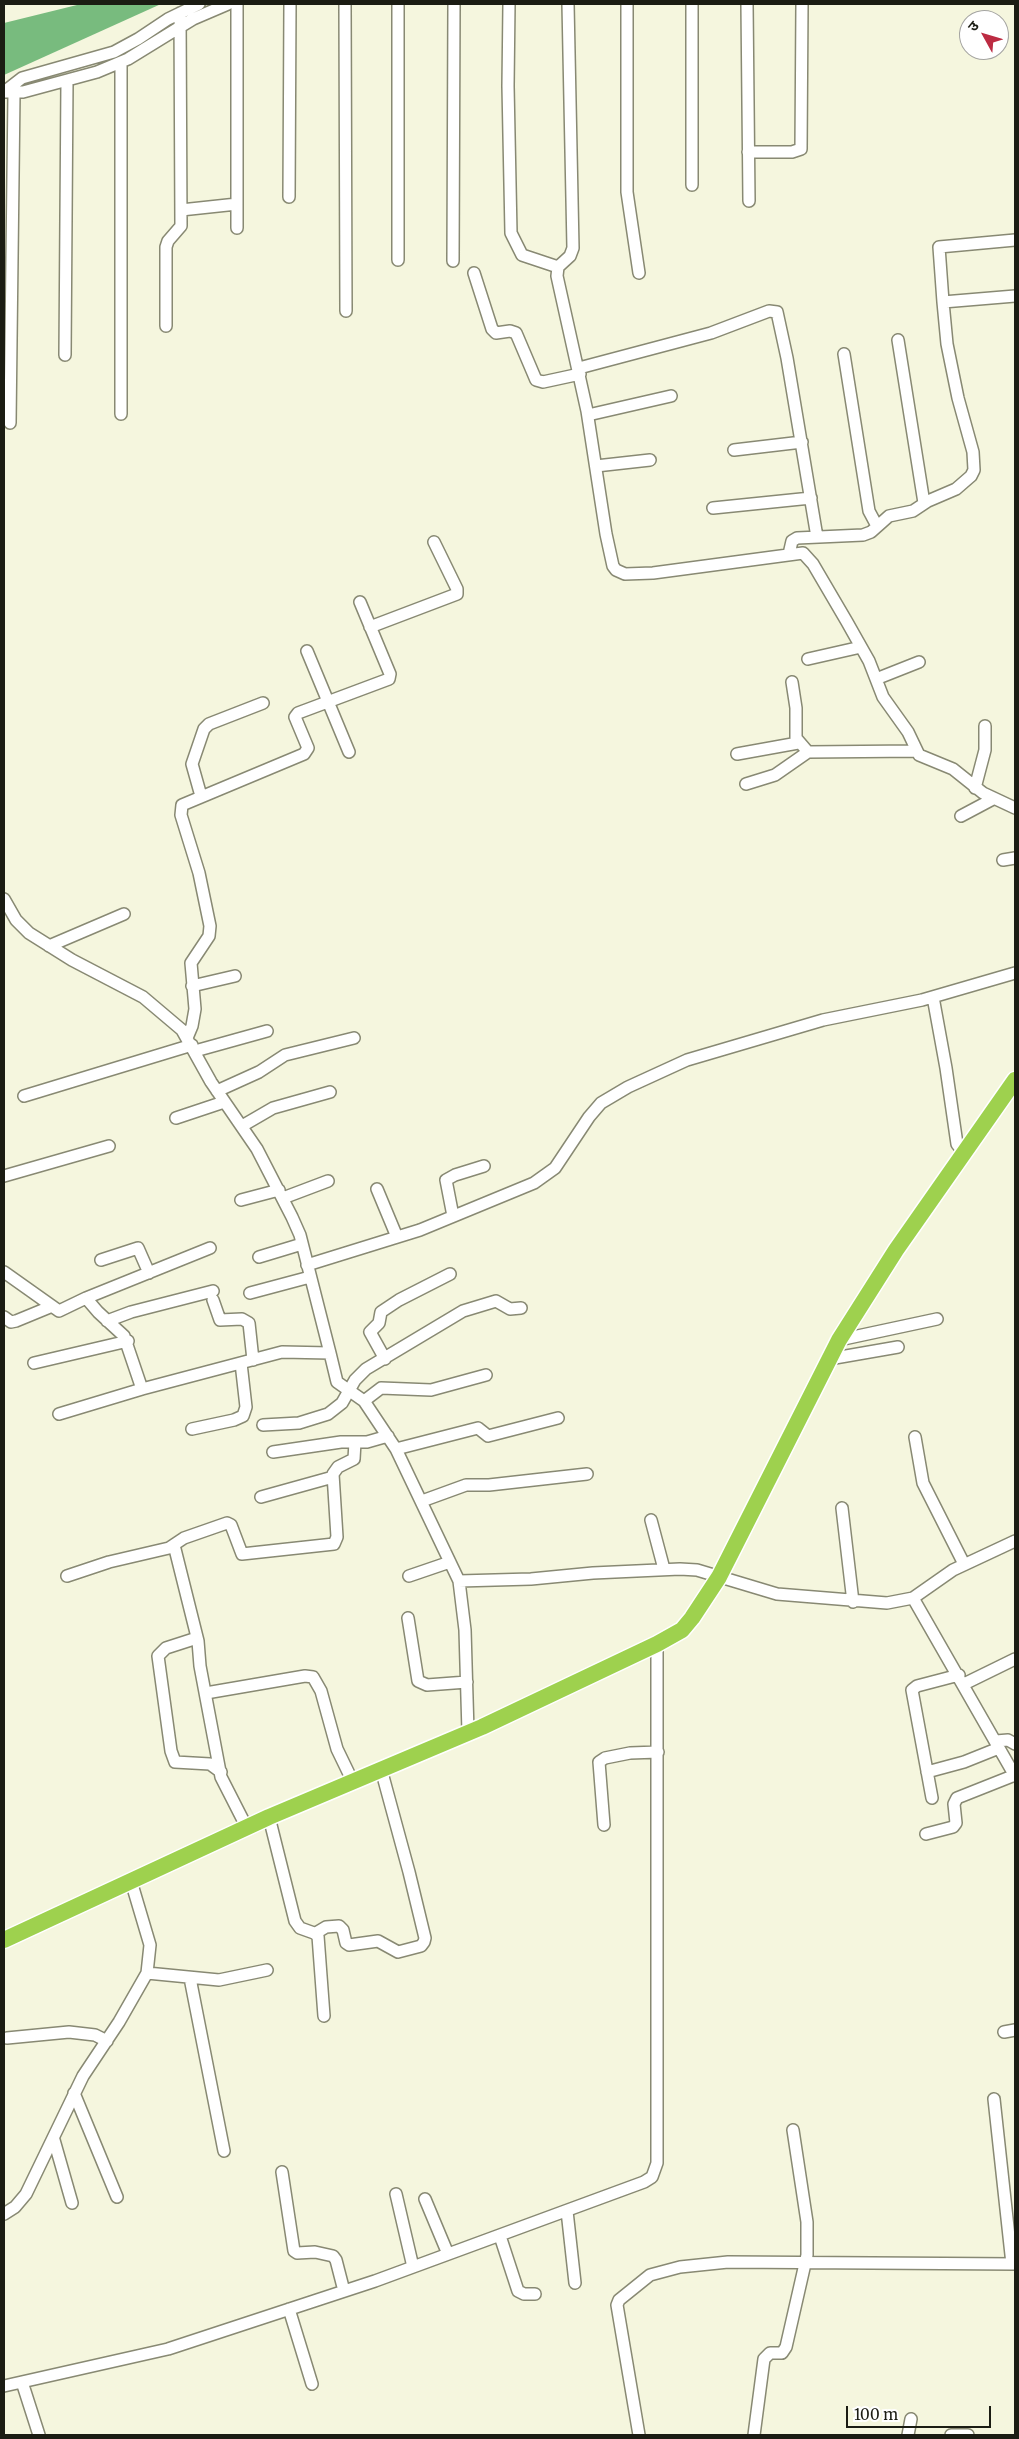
<!DOCTYPE html>
<meta charset="utf-8">
<style>
body{margin:0}
#map{position:relative;width:1019px;height:2439px;overflow:hidden;background:#f5f6de;font-family:Merriweather,"Noto Sans Devanagari",serif}
canvas{display:block}
.frame{position:absolute;inset:0;border:5px solid #1b1c13;pointer-events:none}
.north{position:absolute;left:959px;top:10px;width:50px;height:50px;box-sizing:border-box;background:#fff;border:1px solid #a4a4a1;border-radius:50%;rotate:309deg;font-size:14px;font-weight:700;line-height:20px;text-align:center;color:#1b1c13}
.north::after{content:'';display:block;margin:auto;width:18px;height:22px;background:#bc2b42;clip-path:polygon(50% 0,100% 100%,50% 72%,0 100%)}
.scale{position:absolute;left:846px;top:2406px;width:145px;height:22px;box-sizing:border-box;border:2px solid #1b1c13;border-top:0;padding-left:6px;font-size:15px;line-height:18px;white-space:nowrap;color:#1b1c13;-webkit-text-stroke:4px #fff;paint-order:stroke}
</style>
<div id="map">
<canvas width="1019" height="2439"></canvas>
<div class="frame"></div>
<div class="north">उ</div>
<div class="scale">100 m</div>
</div>
<script>
const ctx = document.querySelector('canvas').getContext('2d');
ctx.lineJoin = 'round';
function fillPath(path, color) {
  ctx.fillStyle = color;
  ctx.fill(path, 'evenodd');
}
function shape(rows) {
  const path = new Path2D();
  for (const r of rows) {
    path.moveTo(r[0], r[1]);
    for (let i = 2; i < r.length; i += 2) path.lineTo(r[i], r[i + 1]);
  }
  return path;
}
function stroke(path, color, width, dash) {
  ctx.strokeStyle = color;
  ctx.lineWidth = width;
  ctx.lineCap = dash ? 'butt' : 'round';
  ctx.setLineDash(dash || []);
  ctx.stroke(path);
}
fillPath(shape([
 [81,4,161,4,4,75,4,23]
]), '#78bb7e');
const minor = shape([
 [237,4,237,228],
 [345,4,346,311],
 [509,4,508,86,511,233,522,255,558,267],
 [568,4,573,248,570,256,558,267,557,276,587,411,606,534,613,566,616,570,625,574,653,573,803,553,813,564,847,622,869,661,883,697,908,732,919,755,953,769,983,793,1015,808],
 [627,4,627,192,639,273],
 [747,4,749,201],
 [4,92,23,92,97,72,128,59,193,19,228,4],
 [4,92,22,78,114,52,138,39,168,19,199,4],
 [748,152,792,152,801,149,802,4],
 [692,185,692,4],
 [289,197,290,4],
 [181,210,237,204],
 [398,260,398,4],
 [453,261,454,4],
 [474,273,492,329,496,333,510,331,516,333,536,380,543,382,580,374],
 [943,302,939,247,1015,240],
 [166,326,166,247,168,241,181,226,180,13],
 [898,340,924,503],
 [844,354,869,511,877,526],
 [65,355,67,81],
 [579,368,711,333,769,311,777,312,787,358,817,537],
 [121,414,121,62],
 [588,415,671,396],
 [10,423,14,93],
 [734,450,802,442],
 [596,466,650,460],
 [713,508,811,498],
 [789,554,792,541,797,538,863,535,871,532,889,516,913,511,928,501,956,489,971,476,974,470,973,452,958,398,947,344,943,302,1015,296],
 [370,627,457,594,457,589,434,542],
 [307,651,349,752],
 [808,659,861,647],
 [876,679,919,662],
 [792,682,796,708,796,738,808,752,917,751],
 [737,754,798,743],
 [746,784,775,775,808,752],
 [975,788,985,750,985,726],
 [201,796,192,764,204,729,209,724,263,703],
 [961,816,993,799],
 [1003,860,1015,858],
 [4,899,16,920,29,933,72,960,143,997,182,1030,211,1082,257,1149,292,1217,300,1235,330,1353],
 [49,946,124,914],
 [192,986,235,976],
 [933,997,946,1068,957,1144,964,1153],
 [187,1038,192,1026,195,1009,191,963,209,936,210,926,199,873,181,815,182,805,304,754,308,748,295,717,298,713,389,679,390,674,360,602],
 [195,1051,267,1031],
 [217,1091,259,1072,285,1055,354,1038],
 [24,1096,192,1045],
 [176,1118,224,1102],
 [242,1126,273,1108,330,1092],
 [4,1176,109,1146],
 [377,1189,397,1237],
 [283,1198,328,1181],
 [241,1200,279,1190],
 [453,1216,446,1180,455,1175,484,1166],
 [259,1257,302,1244],
 [101,1260,138,1248,149,1273],
 [307,1265,420,1230,534,1183,555,1168,589,1117,601,1103,628,1087,687,1060,823,1020,922,1000,1015,973],
 [4,1272,59,1311,86,1298,98,1312,124,1336,142,1389],
 [250,1293,310,1277],
 [86,1298,210,1248],
 [213,1300,220,1320,242,1319,249,1323,253,1360],
 [4,1317,11,1322,16,1321,50,1307],
 [107,1321,131,1312,213,1291],
 [839,1340,937,1319],
 [385,1359,370,1332,379,1323,381,1312,399,1300,450,1274],
 [829,1359,898,1347],
 [34,1363,128,1341],
 [364,1401,381,1388,431,1390,486,1375],
 [59,1414,142,1389,282,1352,330,1353,337,1382,364,1401,396,1449,459,1581,465,1630,468,1732],
 [263,1425,299,1423,328,1414,342,1403,355,1380,366,1369,463,1311,496,1301,510,1309,521,1308],
 [192,1429,234,1420,243,1416,246,1407,241,1363],
 [915,1437,923,1483,964,1564],
 [396,1449,478,1428,488,1436,558,1418],
 [273,1452,341,1442,367,1442,388,1436],
 [261,1497,333,1477],
 [422,1501,466,1485,489,1485,587,1474],
 [842,1508,853,1602],
 [651,1520,664,1569],
 [174,1545,198,1641,200,1666,221,1777,247,1828],
 [67,1576,109,1562,169,1548,184,1538,227,1523,231,1525,242,1554,334,1544,337,1537,333,1474,338,1467,354,1459,355,1442],
 [409,1576,450,1562],
 [459,1581,531,1579,593,1573,680,1569,697,1570,777,1594,887,1603,913,1598,1015,1776],
 [913,1598,953,1570,1015,1541],
 [408,1618,418,1681,427,1685,467,1682],
 [197,1638,166,1648,158,1656,171,1751,175,1762,210,1764,221,1772],
 [964,1684,1015,1659],
 [206,1693,305,1676,313,1677,321,1691,337,1749,352,1780],
 [996,1741,1008,1740,1015,1744],
 [927,1772,964,1762,999,1748],
 [932,1798,912,1690,917,1686,959,1675],
 [269,1817,295,1921,300,1928,314,1933,318,1936,324,2016],
 [604,1825,599,1762,605,1758,630,1753,658,1752],
 [926,1834,953,1827,956,1823,954,1804,957,1798,1015,1775],
 [316,1933,326,1927,339,1926,343,1930,346,1943,349,1945,378,1941,398,1952,421,1946,424,1942,425,1938,409,1872,381,1769],
 [147,1973,219,1980,267,1970],
 [190,1978,224,2151],
 [1004,2032,1015,2030],
 [7,2038,69,2032,95,2035,107,2041],
 [74,2093,117,2197],
 [994,2099,1012,2264],
 [54,2140,72,2203],
 [282,2172,294,2251,297,2253,315,2252,333,2256,336,2260,344,2291],
 [396,2194,413,2267],
 [425,2199,448,2254],
 [567,2211,575,2283],
 [4,2214,15,2207,26,2194,83,2076,119,2022,147,1973,150,1945,131,1881],
 [500,2236,518,2291,524,2294,535,2294],
 [289,2309,312,2384],
 [22,2382,39,2435],
 [4,2386,168,2349,375,2281,644,2182,652,2177,657,2163,657,1644],
 [639,2435,617,2305,619,2300,650,2275,680,2267,728,2262,1015,2264],
 [754,2435,764,2359,770,2353,782,2353,786,2347,807,2255,807,2222,793,2130],
 [908,2435,911,2419],
 [951,2435,968,2435]
]);
const highway = shape([
 [4,1940,269,1817,482,1727,657,1644,682,1630,692,1618,719,1577,839,1340,896,1250,1015,1080]
]);
stroke(minor, '#888973', 14);
stroke(highway, '#fff', 19);
stroke(minor, '#fff', 11);
stroke(highway, '#9ed14e', 16);
</script>
